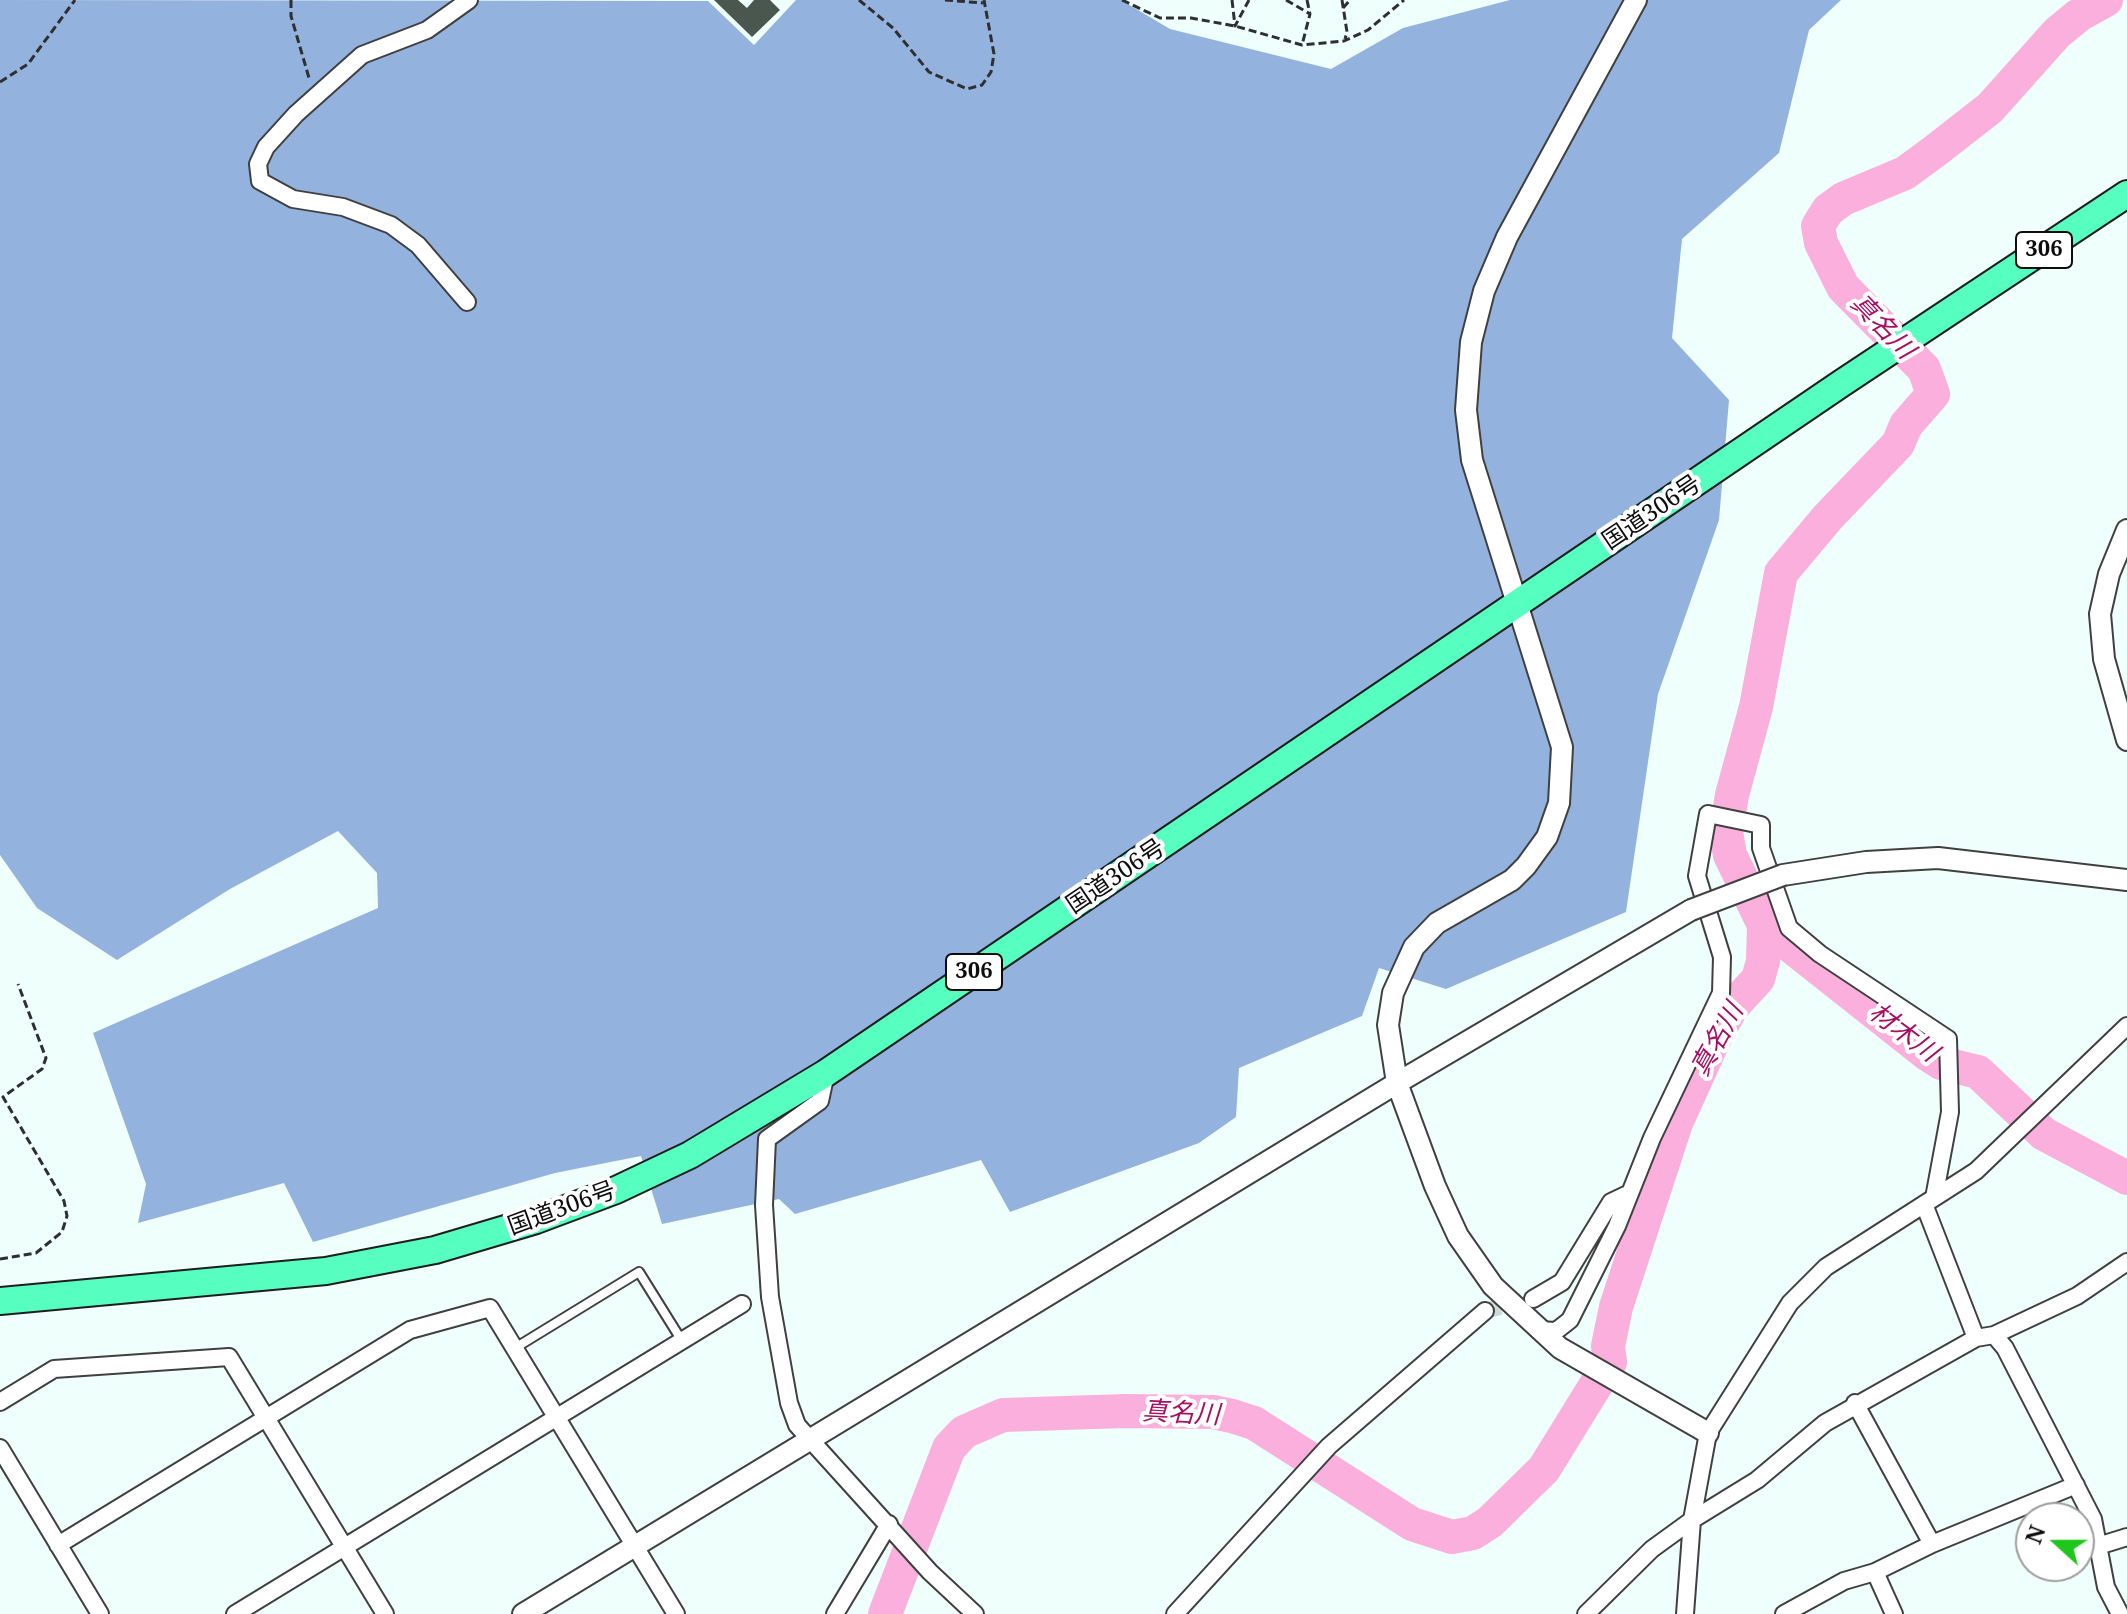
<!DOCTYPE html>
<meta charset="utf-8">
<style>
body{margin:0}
#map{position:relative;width:2127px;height:1614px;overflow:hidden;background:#eefffc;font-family:"Noto Serif",serif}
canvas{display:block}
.north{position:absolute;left:2015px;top:1502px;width:80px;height:80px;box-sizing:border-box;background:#fff;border:2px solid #9e9e9e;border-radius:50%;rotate:291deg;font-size:22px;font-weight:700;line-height:32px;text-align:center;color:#0d0d0d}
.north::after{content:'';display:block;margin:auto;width:28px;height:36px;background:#1fc71c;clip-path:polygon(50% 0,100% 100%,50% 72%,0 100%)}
</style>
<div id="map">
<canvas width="2127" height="1614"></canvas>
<div class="north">N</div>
</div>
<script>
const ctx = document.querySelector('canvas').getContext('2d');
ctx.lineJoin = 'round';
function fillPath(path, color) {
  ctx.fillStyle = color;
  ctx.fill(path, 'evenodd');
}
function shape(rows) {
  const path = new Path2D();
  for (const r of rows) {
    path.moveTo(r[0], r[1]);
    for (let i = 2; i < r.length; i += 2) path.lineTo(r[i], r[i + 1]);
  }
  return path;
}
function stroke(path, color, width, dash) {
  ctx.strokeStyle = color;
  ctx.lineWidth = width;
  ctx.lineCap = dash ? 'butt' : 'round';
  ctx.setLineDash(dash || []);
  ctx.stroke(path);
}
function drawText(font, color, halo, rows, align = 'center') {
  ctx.font = font + ' "Noto Serif","Noto Sans JP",serif';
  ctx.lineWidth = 8;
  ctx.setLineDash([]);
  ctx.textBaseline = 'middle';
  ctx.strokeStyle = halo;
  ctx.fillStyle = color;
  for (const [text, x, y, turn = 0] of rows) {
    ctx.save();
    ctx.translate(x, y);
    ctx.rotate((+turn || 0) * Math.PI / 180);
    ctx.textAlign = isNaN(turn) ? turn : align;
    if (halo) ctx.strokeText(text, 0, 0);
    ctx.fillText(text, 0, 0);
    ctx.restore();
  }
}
fillPath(shape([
 [0,0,708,1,754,45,796,0,1121,0,1170,29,1331,69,1403,28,1510,0,1841,0,1809,30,1779,153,1682,239,1672,338,1729,400,1719,520,1658,694,1626,912,1446,989,1379,968,1362,1016,1239,1068,1236,1117,1199,1143,1010,1212,981,1160,795,1214,779,1199,662,1224,641,1156,555,1173,313,1242,284,1183,138,1223,146,1184,93,1033,378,908,377,873,338,831,230,889,117,960,37,908,0,855]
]), '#93b3de');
stroke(shape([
 [1764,925,1927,1054,1941,1063,1978,1072,2044,1134,2127,1178],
 [885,1614,949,1448,964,1432,1003,1415,1125,1411,1213,1412,1232,1416,1254,1423,1412,1524,1452,1537,1473,1533,1490,1522,1544,1469,1610,1362,1608,1346,1616,1307,1676,1123,1716,1035,1732,1007,1758,979,1763,961,1764,925,1730,855,1726,832,1732,795,1756,707,1781,573,1828,517,1898,444,1906,425,1933,394,1924,369,1843,287,1821,243,1818,226,1828,210,1843,199,1905,173,1935,151,1990,108,2057,33,2079,15,2106,0]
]), '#faafdc', 34);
fillPath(shape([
 [714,0,738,0,747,8,754,0,770,0,780,10,752,37]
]), '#49574f');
stroke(shape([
 [1485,1311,1522,1301]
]), '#ccdbd8', 16, [16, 8]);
const service = shape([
 [515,1348,639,1272,682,1341]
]);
const minor = shape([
 [467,302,418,245,391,225,343,207,293,199,260,181,258,164,266,147,296,114,362,55,427,30,469,0],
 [826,1073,820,1101,767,1139,764,1205,770,1297,789,1403,797,1425,930,1572,975,1614],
 [1924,1204,1976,1338,1994,1335,2077,1296,2127,1262],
 [1533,1299,1562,1282,1611,1202,1630,1193],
 [1538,1330,1556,1331,1570,1320,1617,1226,1652,1138,1721,993,1722,957,1697,876,1708,814,1761,825,1761,848,1789,928,1820,954,1948,1039,1950,1112,1934,1198],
 [1994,1335,2005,1348,2093,1519,2106,1587,2120,1614],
 [0,1402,54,1369,229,1357,385,1614],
 [1855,1403,1932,1544],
 [0,1448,100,1614],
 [58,1545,410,1330,490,1308,676,1614],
 [2098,1546,2127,1537],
 [235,1614,742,1304],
 [835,1614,889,1524],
 [1175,1614,1329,1446,1485,1311],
 [1586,1614,1652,1549,1692,1520,1757,1480,1825,1423,1976,1338],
 [1685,1614,1692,1520,1708,1433,1790,1303,1826,1267,1976,1171,2127,1026],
 [1784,1614,1844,1581,1875,1572],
 [1894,1614,1875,1572,1932,1544,2076,1485]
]);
const tertiary = shape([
 [1636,0,1507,237,1484,291,1471,342,1466,410,1472,460,1562,747,1559,803,1547,837,1526,866,1512,880,1437,923,1414,947,1393,993,1388,1025,1397,1083,1435,1186,1458,1236,1493,1286,1560,1348,1708,1433],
 [2127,530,2109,574,2100,614,2104,659,2127,740],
 [1783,875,1866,862,1938,858,2127,880],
 [523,1614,1397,1083,1691,910]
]);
const trunk = shape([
 [0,1301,326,1271,435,1250,536,1220,616,1190,690,1155,826,1073,1842,383,2127,194]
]);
stroke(service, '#404040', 12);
stroke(minor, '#404040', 20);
stroke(tertiary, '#404040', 24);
stroke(trunk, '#1e1e1e', 30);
stroke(shape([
 [291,0,291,16,309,78],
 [859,0,893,28,929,72,967,89,982,85,991,72,994,54,984,0],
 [945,0,983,3],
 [1122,0,1160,18,1191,18,1235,26,1302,45,1344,41,1368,30,1404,0],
 [1232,0,1235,26,1249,0],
 [1286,0,1310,14,1302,45],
 [1307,0,1310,14],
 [1342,0,1347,32,1345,39],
 [1343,8,1350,0],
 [0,82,28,64,75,0],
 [0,1259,36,1253,62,1232,67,1216,64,1201,3,1097,42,1069,46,1058,18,984]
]), '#2f2f2f', 3, [8, 4]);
stroke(service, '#fff', 8);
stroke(minor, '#fff', 16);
stroke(tertiary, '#fff', 20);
stroke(trunk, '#56fec0', 26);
const tertiaryBridge = shape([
 [1691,910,1783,875]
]);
stroke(tertiaryBridge, '#404040', 24, []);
stroke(tertiaryBridge, '#fff', 20);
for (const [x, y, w] of [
 [2044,250,56],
 [974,972,56]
]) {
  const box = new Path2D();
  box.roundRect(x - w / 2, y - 18, w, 36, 6);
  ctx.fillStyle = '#fff';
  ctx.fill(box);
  stroke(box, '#0d0d0d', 2);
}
drawText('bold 22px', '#0d0d0d', null, [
 ["306",2044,250],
 ["306",974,972]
]);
drawText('24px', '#0d0d0d', '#fff', [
 ["国道306号",1652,513,-34],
 ["国道306号",1116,877,-34],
 ["国道306号",562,1209,-20]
]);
drawText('italic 26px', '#a80e61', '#fff', [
 ["真名川",1882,327,46],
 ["材木川",1903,1033,37],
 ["真名川",1718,1040,-61],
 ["真名川",1181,1414,3]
]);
</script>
